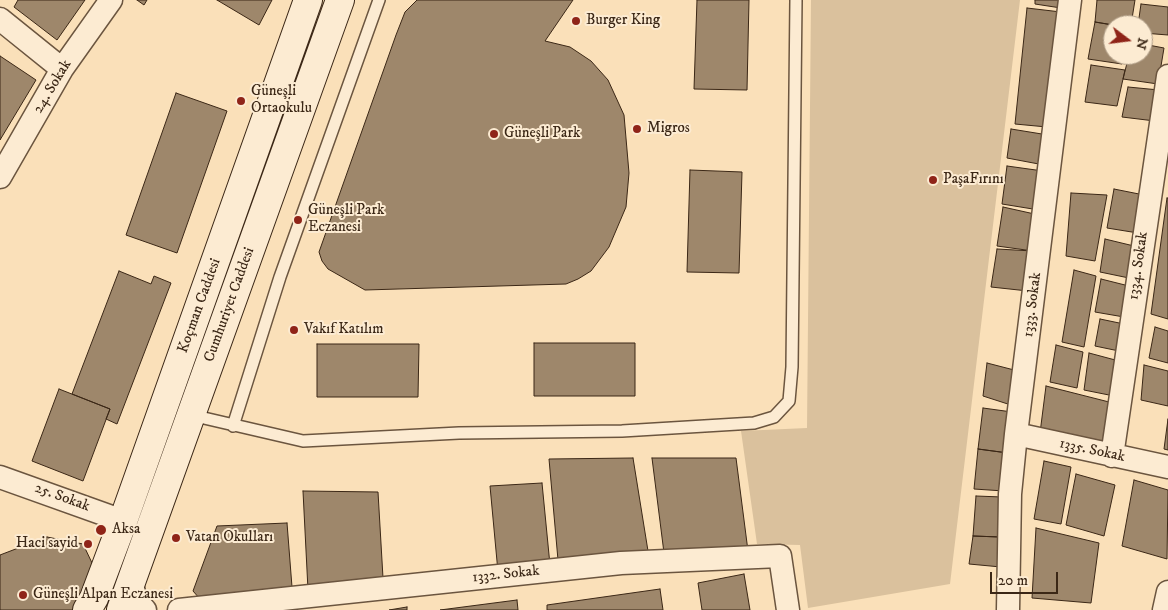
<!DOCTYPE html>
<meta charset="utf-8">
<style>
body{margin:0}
#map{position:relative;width:1168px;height:610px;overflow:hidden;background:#fae0b9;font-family:"IM FELL DW Pica",serif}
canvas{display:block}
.north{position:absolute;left:1103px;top:15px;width:50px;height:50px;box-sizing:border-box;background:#fcebd2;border:1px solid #af9d87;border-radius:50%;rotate:105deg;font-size:14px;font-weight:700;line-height:20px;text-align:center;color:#3b2716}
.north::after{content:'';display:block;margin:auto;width:18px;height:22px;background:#8f2418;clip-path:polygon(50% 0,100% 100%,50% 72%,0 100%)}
.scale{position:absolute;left:990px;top:572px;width:68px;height:22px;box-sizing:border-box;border:2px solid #3b2716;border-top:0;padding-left:6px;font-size:15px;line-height:18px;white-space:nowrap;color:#3b2716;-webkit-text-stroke:4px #fcebd2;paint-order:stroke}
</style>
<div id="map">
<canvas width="1168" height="610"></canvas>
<div class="north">N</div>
<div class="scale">20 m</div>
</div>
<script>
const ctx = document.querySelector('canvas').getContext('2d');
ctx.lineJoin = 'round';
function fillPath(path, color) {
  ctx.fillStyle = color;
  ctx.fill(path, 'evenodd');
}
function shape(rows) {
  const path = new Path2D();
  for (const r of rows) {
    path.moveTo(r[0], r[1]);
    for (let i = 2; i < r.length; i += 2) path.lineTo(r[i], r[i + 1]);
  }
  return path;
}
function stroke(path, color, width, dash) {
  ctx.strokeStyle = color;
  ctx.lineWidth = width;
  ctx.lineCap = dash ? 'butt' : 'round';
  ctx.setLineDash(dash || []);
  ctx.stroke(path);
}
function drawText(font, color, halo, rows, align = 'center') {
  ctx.font = font + ' "IM FELL DW Pica",serif';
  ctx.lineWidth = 4;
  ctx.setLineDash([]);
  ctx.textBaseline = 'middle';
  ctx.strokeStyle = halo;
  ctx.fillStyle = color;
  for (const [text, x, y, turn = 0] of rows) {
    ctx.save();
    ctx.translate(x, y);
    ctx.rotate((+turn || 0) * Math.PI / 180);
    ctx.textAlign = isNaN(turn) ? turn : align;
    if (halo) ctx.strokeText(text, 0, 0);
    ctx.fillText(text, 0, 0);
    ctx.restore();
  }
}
fillPath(shape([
 [811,0,1020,0,950,584,808,608,800,545,757,544,741,431,807,428]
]), '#dac19d');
const building = shape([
 [18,0,85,0,57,40,14,7,18,0],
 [137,0,147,0,144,5,137,0],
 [217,0,272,0,259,25,217,0],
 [417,0,573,0,545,41,570,47,591,61,608,80,624,115,629,173,626,207,609,247,591,271,578,279,566,284,365,290,328,269,322,261,319,252,396,35,405,12,417,0],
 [697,0,749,0,747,90,694,89,697,0],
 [1035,0,1063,0,1061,8,1035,4,1035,0],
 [1097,0,1135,0,1131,25,1113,25,1095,22,1097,0],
 [1141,4,1168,7,1168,35,1143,33,1143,25,1138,25,1141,4],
 [1027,8,1061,12,1047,127,1015,124,1027,8],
 [1095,22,1113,25,1113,55,1124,55,1122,64,1088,59,1095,22],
 [1143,44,1164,48,1158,84,1123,79,1129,55,1143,55,1143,44],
 [0,56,36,80,0,140,0,56],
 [1091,65,1125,70,1117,106,1085,102,1091,65],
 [1128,87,1159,90,1155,121,1122,117,1128,87],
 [176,93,227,111,177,253,126,235,176,93],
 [1011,129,1048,135,1044,165,1007,158,1011,129],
 [1007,166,1043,171,1039,210,1002,204,1007,166],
 [690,170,742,172,739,273,687,272,690,170],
 [1114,189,1144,195,1138,233,1107,228,1114,189],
 [1071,193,1107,195,1095,261,1066,256,1071,193],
 [1167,198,1168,198,1168,319,1151,314,1167,198],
 [1003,207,1039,215,1033,251,997,246,1003,207],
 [1105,239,1134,246,1129,278,1100,272,1105,239],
 [997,249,1033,251,1028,291,991,287,997,249],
 [1074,270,1096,276,1084,347,1062,342,1074,270],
 [119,271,151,284,154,276,171,283,117,424,106,419,110,409,72,394,119,271],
 [1101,279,1129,286,1124,317,1095,312,1101,279],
 [1100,319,1124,324,1119,351,1095,346,1100,319],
 [1155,327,1168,331,1168,363,1149,358,1155,327],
 [534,343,635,343,635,396,534,396,534,343],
 [317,344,419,344,418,397,317,397,317,344],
 [1056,345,1083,352,1077,388,1050,382,1056,345],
 [1089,353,1119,361,1114,396,1084,390,1089,353],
 [987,363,1018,371,1014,406,983,396,987,363],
 [1144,365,1168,371,1168,406,1141,400,1144,365],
 [1046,386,1113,403,1106,448,1040,433,1046,386],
 [59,389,110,409,83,481,32,461,59,389],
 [983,408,1012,412,1008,453,978,449,983,408],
 [1168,419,1168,450,1164,449,1168,419],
 [978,449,1008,453,1004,491,974,489,978,449],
 [633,458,648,551,558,560,549,459,633,458],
 [652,458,736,458,748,551,664,553,652,458],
 [1044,461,1071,467,1061,524,1034,519,1044,461],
 [1076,474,1115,485,1104,536,1066,525,1076,474],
 [1134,480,1168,490,1167,559,1122,546,1134,480],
 [542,483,550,565,498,572,490,486,542,483],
 [303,491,378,492,383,578,308,590,303,491],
 [976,496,1002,497,1000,537,973,536,976,496],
 [287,523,292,587,200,599,193,591,217,526,287,523],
 [1036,528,1099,543,1091,603,1032,598,1036,528],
 [973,536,1000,537,1001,567,969,564,973,536],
 [47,537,83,544,93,565,76,610,0,610,0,555,47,537],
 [744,574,750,610,702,610,698,583,744,574],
 [660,589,663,610,547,610,547,605,660,589],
 [517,600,518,610,440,610,517,600],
 [407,607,407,610,389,610,407,607]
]);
fillPath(building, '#9e876b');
stroke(building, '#3b2716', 1);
const service = shape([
 [191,415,303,441,459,433,622,431,754,423,774,417,789,401,792,367,796,0],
 [233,426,280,277,379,0]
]);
const minor = shape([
 [0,19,62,69],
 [0,177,62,69,111,0],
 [1016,434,1168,467],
 [1112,456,1168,76],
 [0,477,123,521],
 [131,581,136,600,145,610],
 [179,610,621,563,780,556,788,610],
 [1008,610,1010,494,1016,434,1070,0],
 [1164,610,1168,592]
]);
const secondary = shape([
 [87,610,94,598,123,521,308,0],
 [121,610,340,0]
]);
stroke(service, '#6b553f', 14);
stroke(minor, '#6b553f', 25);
stroke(secondary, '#3b2716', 30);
stroke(service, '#fcebd2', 11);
stroke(minor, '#fcebd2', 22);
stroke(secondary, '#fcebd2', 28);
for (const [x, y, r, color] of [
 [576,21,5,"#8f2418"],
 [241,101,5,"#8f2418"],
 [637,129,5,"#8f2418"],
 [494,134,5,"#8f2418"],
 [933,180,5,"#8f2418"],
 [298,220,5,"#8f2418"],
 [294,330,5,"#8f2418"],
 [101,530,6,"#8f2418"],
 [176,538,5,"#8f2418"],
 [88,544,5,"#8f2418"],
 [23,595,5,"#8f2418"]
]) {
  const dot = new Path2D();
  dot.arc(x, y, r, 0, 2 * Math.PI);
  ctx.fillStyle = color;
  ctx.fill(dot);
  stroke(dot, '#fcebd2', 2);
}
drawText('15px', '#3b2716', '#fcebd2', [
 ["Burger King",586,21],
 ["Güneşli",251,92],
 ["Ortaokulu",251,109],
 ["Migros",647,129],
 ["Güneşli Park",504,134],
 ["PaşaFırını",943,180],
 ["Güneşli Park",308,211],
 ["Eczanesi",308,228],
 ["Vakıf Katılım",304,330],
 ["Aksa",112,530],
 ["Vatan Okulları",186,538],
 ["Haci sayid",78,544,"right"],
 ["Güneşli Alpan Eczanesi",33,595]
], 'left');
drawText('15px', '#3b2716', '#fcebd2', [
 ["24. Sokak",53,87,-59],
 ["1334. Sokak",1139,266,-82],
 ["Cumhuriyet Caddesi",230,305,-70],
 ["1333. Sokak",1033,305,-83],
 ["Koçman Caddesi",200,306,-70],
 ["1335. Sokak",1092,451,12],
 ["25. Sokak",62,498,20],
 ["1332. Sokak",506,575,-6]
]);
</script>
